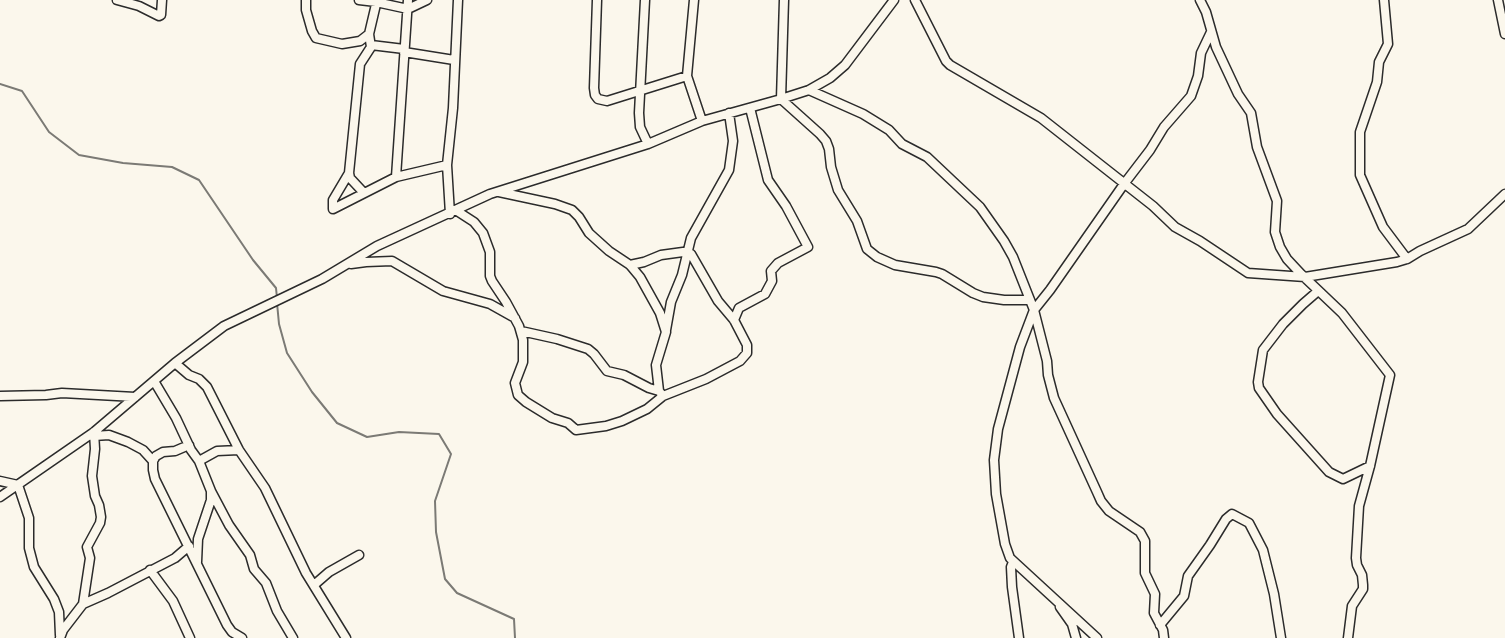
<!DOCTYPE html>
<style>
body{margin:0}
canvas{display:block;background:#fbf7ec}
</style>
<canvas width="1505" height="638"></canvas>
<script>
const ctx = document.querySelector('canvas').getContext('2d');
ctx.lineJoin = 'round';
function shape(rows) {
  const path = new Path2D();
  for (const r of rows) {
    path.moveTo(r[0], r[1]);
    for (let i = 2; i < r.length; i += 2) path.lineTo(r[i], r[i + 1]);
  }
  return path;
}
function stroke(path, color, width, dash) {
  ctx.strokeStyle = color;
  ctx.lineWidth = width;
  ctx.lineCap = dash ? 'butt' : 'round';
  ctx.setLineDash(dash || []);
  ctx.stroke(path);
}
stroke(shape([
 [0,84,22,91,49,132,79,155,123,163,172,167,199,180,253,260,276,288,277,298],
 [277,303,279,324,287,353,312,392,337,423,367,437,399,432,439,434,451,454,435,501,436,532,445,579,457,593,514,619,515,638]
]), '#7b7a75', 2);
const minor = shape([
 [117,0,139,6,159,16,161,15,162,0],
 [306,0,306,10,312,31,316,38,342,44,360,41,369,34],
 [359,0,376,2,408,9,427,0],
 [597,0,594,88,595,95,598,99,607,101,687,76],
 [645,0,639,113,640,127,648,144],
 [694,0,687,76,702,121],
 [784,0,781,99,820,134,826,141,829,149,831,167,838,190,857,221,867,249,877,257,895,265,936,272,942,274,973,293,983,297,1004,300,1030,300],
 [915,0,946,61,950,65,1041,118,1153,206,1175,227,1200,241,1248,273,1305,277,1397,262,1407,259,1420,251,1468,229,1505,194],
 [1200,0,1206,12,1216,47,1238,94,1251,113,1257,147,1277,201,1275,232,1280,247,1287,259,1301,274,1342,313,1390,375,1370,466,1359,506,1356,558,1357,565,1362,575,1363,585,1363,589,1352,606,1348,638],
 [1384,0,1388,44,1379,62,1377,82,1360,132,1360,175,1383,227,1407,259],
 [1498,0,1505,34],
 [371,45,404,49],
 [404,52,454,60],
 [809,90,863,114,889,130,902,144,927,157,980,207,1004,241,1013,257,1034,310,1047,361,1048,375,1054,398,1097,492,1101,501,1109,511,1140,532,1145,541,1145,573,1155,594,1154,613,1163,630,1164,638],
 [349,173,333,200,333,209,396,177,447,165],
 [396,177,408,0],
 [499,192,555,204,572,210,579,217,589,233,609,251,630,265,640,277,660,313,666,332,656,365,659,391,663,396],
 [364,193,350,178,349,173,360,64,371,47,369,34,377,0],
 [457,211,474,222,483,233,490,252,490,276,492,281,506,302,519,326,523,340,523,362,515,383,518,395,526,402,552,418,568,423,576,430,606,426,622,421,647,409,663,396,706,379,740,361,747,353,747,345,734,320,718,301,691,254,683,252,661,255,644,262,630,265],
 [450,214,447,165,453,108,458,0],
 [351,264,366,262,392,261,443,291,490,304,515,318],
 [1318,291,1303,304,1283,324,1263,350,1258,382,1259,388,1277,414,1329,472,1343,479,1370,466],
 [734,320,739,308,765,294,772,281,771,271,778,263,808,247,786,206,768,180,750,108],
 [666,330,671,302,682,275,691,238,729,170,733,141,729,113],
 [521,331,557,339,588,349,594,354,607,371,624,375,649,388,659,391],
 [175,363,189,375,199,379,207,387,239,450,265,488,306,573,346,638],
 [154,381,176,418,191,450,199,461,217,451,239,450],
 [0,396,46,395,62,393,135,397],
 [94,436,109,435,128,442,143,450,153,461],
 [189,445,175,451,163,452,156,456,153,461,153,470,155,479,227,625,232,632,242,638],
 [0,481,18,485,29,518,29,548,34,567,54,599,59,612,60,635],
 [211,491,229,525,250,555,254,569,266,583,277,611,293,638],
 [0,497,94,432,175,363,224,326,322,279,377,246,490,194,648,144,702,121,781,99,809,90,830,78,845,65,894,0],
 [197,562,198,539,211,500,211,491,199,461],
 [1013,562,1011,567,1012,587,1019,638],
 [150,570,173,601,190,638],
 [314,585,329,572,359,555],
 [83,604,108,593,175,558,189,546],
 [1060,607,1072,624,1076,638],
 [1160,625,1184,596,1188,576,1210,545,1226,519,1232,514,1249,523,1263,550,1274,594,1281,638],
 [60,638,63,630,83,604,90,558,87,547,100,523,101,517,99,505,95,496,92,476,95,449,94,432],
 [1097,638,1010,558,1005,544,996,494,994,460,998,429,1020,347,1034,310,1050,290,1124,184,1150,150,1164,127,1191,96,1198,76,1201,53,1211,32]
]);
stroke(minor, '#2b2b2b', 11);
stroke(minor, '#fbf7ec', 8);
</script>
